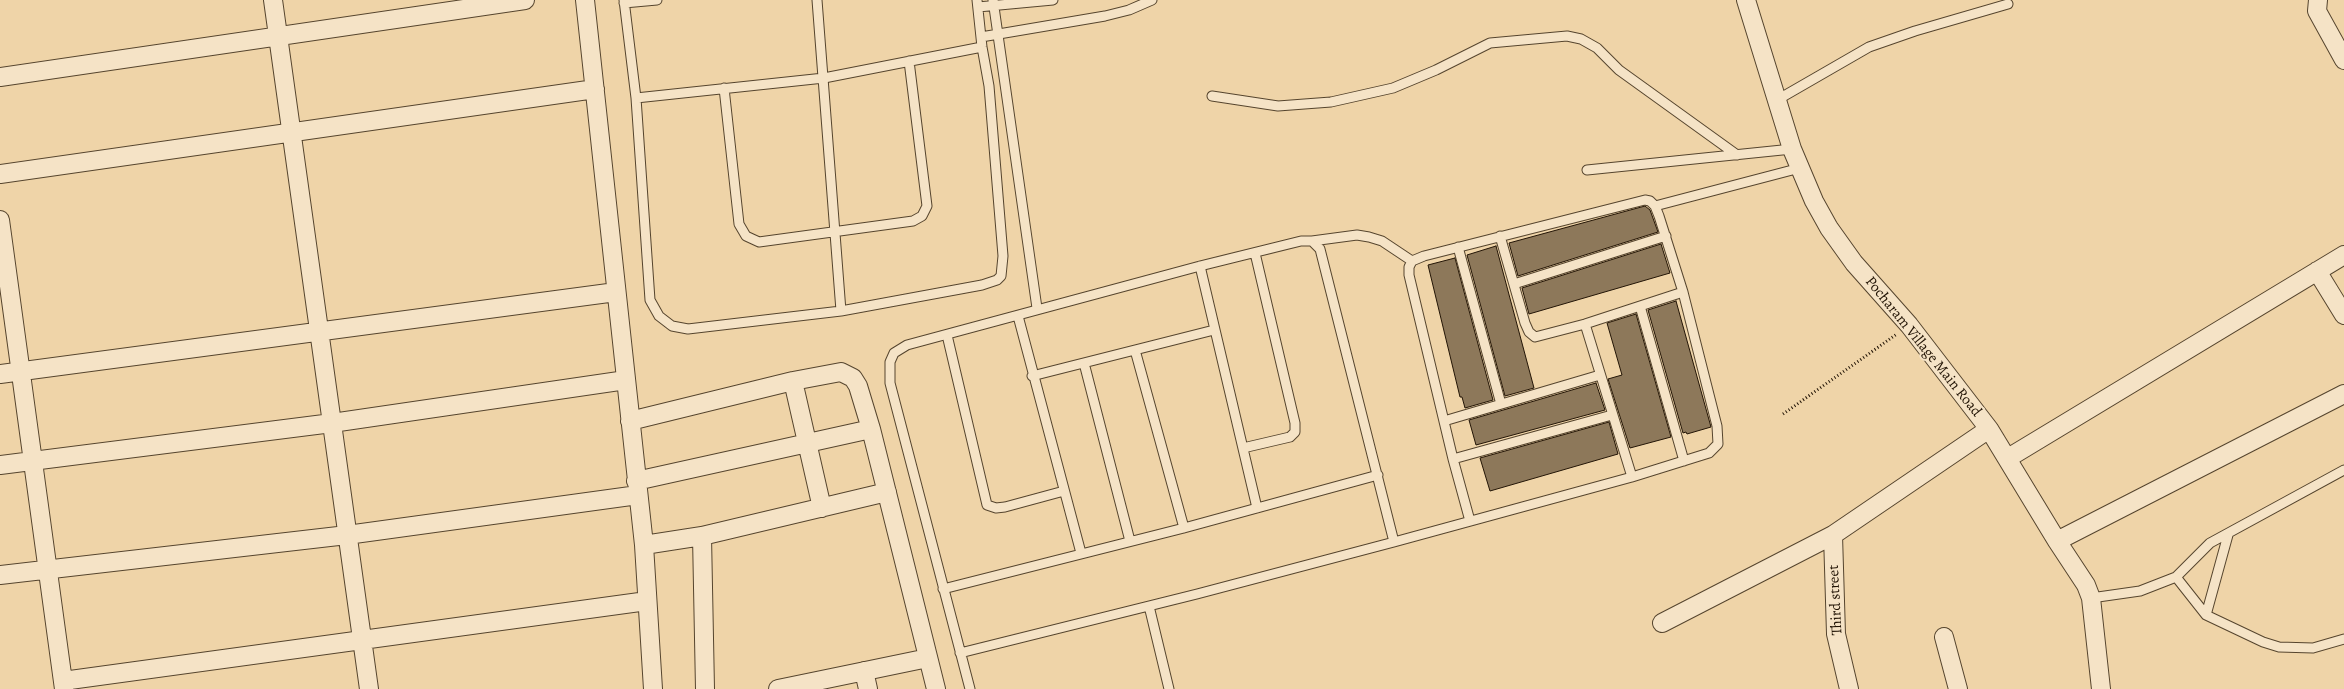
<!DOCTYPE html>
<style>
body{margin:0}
canvas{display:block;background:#efd4a8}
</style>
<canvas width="2344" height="689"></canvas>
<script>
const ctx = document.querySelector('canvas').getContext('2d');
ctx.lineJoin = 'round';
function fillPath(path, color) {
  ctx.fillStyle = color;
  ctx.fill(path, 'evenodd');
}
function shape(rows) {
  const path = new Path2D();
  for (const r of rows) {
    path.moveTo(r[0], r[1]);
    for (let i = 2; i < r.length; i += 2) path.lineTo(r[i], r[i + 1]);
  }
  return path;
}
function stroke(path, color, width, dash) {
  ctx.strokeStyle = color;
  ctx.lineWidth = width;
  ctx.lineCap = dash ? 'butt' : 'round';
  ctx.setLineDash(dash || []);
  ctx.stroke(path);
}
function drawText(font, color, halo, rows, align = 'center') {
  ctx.font = font + ' Alegreya,serif';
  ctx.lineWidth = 4;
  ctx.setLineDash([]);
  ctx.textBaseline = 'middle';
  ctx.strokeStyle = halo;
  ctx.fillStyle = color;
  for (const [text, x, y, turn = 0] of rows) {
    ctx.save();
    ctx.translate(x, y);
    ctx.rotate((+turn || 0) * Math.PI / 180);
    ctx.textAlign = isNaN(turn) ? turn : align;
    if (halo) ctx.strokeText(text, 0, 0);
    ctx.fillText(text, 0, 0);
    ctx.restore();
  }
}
const building = shape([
 [1645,206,1650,210,1658,232,1518,276,1509,243,1645,206],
 [1661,244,1670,273,1529,314,1522,288,1661,244],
 [1496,246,1534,388,1505,396,1467,255,1496,246],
 [1455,258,1493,400,1465,408,1462,397,1460,397,1428,265,1455,258],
 [1676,301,1711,427,1687,434,1686,432,1683,433,1648,310,1676,301],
 [1636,314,1671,437,1630,448,1608,379,1622,375,1607,323,1636,314],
 [1596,383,1605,410,1476,445,1469,420,1596,383],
 [1609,422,1618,454,1490,491,1480,458,1609,422]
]);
fillPath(building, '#8d785a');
stroke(building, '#231506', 1);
const lane = shape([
 [624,0,636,98,650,300,659,316,672,326,688,329,841,311,982,285,997,280,1001,276,1003,256,989,86,982,47,977,0],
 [817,0,841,311],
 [993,0,1037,308],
 [624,3,657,0],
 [978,7,1053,0],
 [981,37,1105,16,1129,10,1152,0],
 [724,88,739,224,746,236,759,242,913,221,922,216,927,206,909,61],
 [1212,96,1278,106,1331,102,1393,88,1436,70,1490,43,1567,36,1581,39,1597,48,1619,70,1737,155],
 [636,98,824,78,982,47],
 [1777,100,1869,47,1915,31,2008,4],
 [1587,170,1792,149],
 [1655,206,1800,168],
 [1500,236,1525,323,1529,332,1535,337,1585,324,1683,292],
 [1312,241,1357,235,1369,237,1382,241,1412,261],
 [1458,247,1501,404],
 [1200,266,1257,508],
 [1514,284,1666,236],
 [1640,306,1684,461],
 [1018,316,1081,553],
 [1585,324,1632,477],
 [947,335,987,505,996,508,1005,507,1064,491],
 [1135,350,1184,528],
 [1084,363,1130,541],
 [1032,376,1214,330],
 [1444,421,1600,375],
 [1243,448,1290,437,1295,432,1295,423,1255,253],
 [1453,459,1612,415],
 [2344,470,2210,543,2176,577,2206,615,2263,642,2279,647,2313,648,2344,639],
 [943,589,1184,528,1378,475],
 [2091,598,2140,591,2176,577],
 [1149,606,1169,689],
 [2206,615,2228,535],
 [960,653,1197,594,1394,542,1632,477,1709,453,1718,444,1717,426,1683,292,1659,216,1655,206,1650,201,1645,200,1424,256,1412,261,1409,267,1409,275,1453,459,1470,521],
 [970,689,890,383,890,362,894,353,907,345,1200,266,1301,241,1312,241,1320,249,1394,542]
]);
const street = shape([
 [273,0,369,689],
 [585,0,644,545,653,689],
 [1746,0,1792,149,1814,201,1829,228,1854,263,1909,325,1989,429,2057,541,2086,585,2091,598,2101,689],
 [2318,0,2317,11,2344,60],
 [0,77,525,0],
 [0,174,595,89],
 [0,220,64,689],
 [2317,271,2344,315],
 [0,374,616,292],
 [793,381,822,508],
 [630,421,793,381,841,372,853,378,858,386,871,429,936,689],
 [2008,458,2344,255],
 [0,465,332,423,626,380],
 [636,481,871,429],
 [1833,535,1836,634,1849,689],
 [702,536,705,689],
 [2057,541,2344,394],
 [644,545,702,536,887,492],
 [0,575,347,535,638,495],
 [1662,623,1833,535,1989,429],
 [1944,637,1958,689],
 [864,671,868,689],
 [63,681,647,601],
 [778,689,928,658]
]);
stroke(lane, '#56452e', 11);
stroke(street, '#56452e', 20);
stroke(shape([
 [1783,414,1897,334]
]), '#231506', 3, [1, 2.5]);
stroke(lane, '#f5e3c6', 9);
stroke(street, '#f5e3c6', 18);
drawText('15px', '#231506', '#f5e3c6', [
 ["Pocharam Village Main Road",1923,347,51],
 ["Third street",1836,600,-93]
]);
</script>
